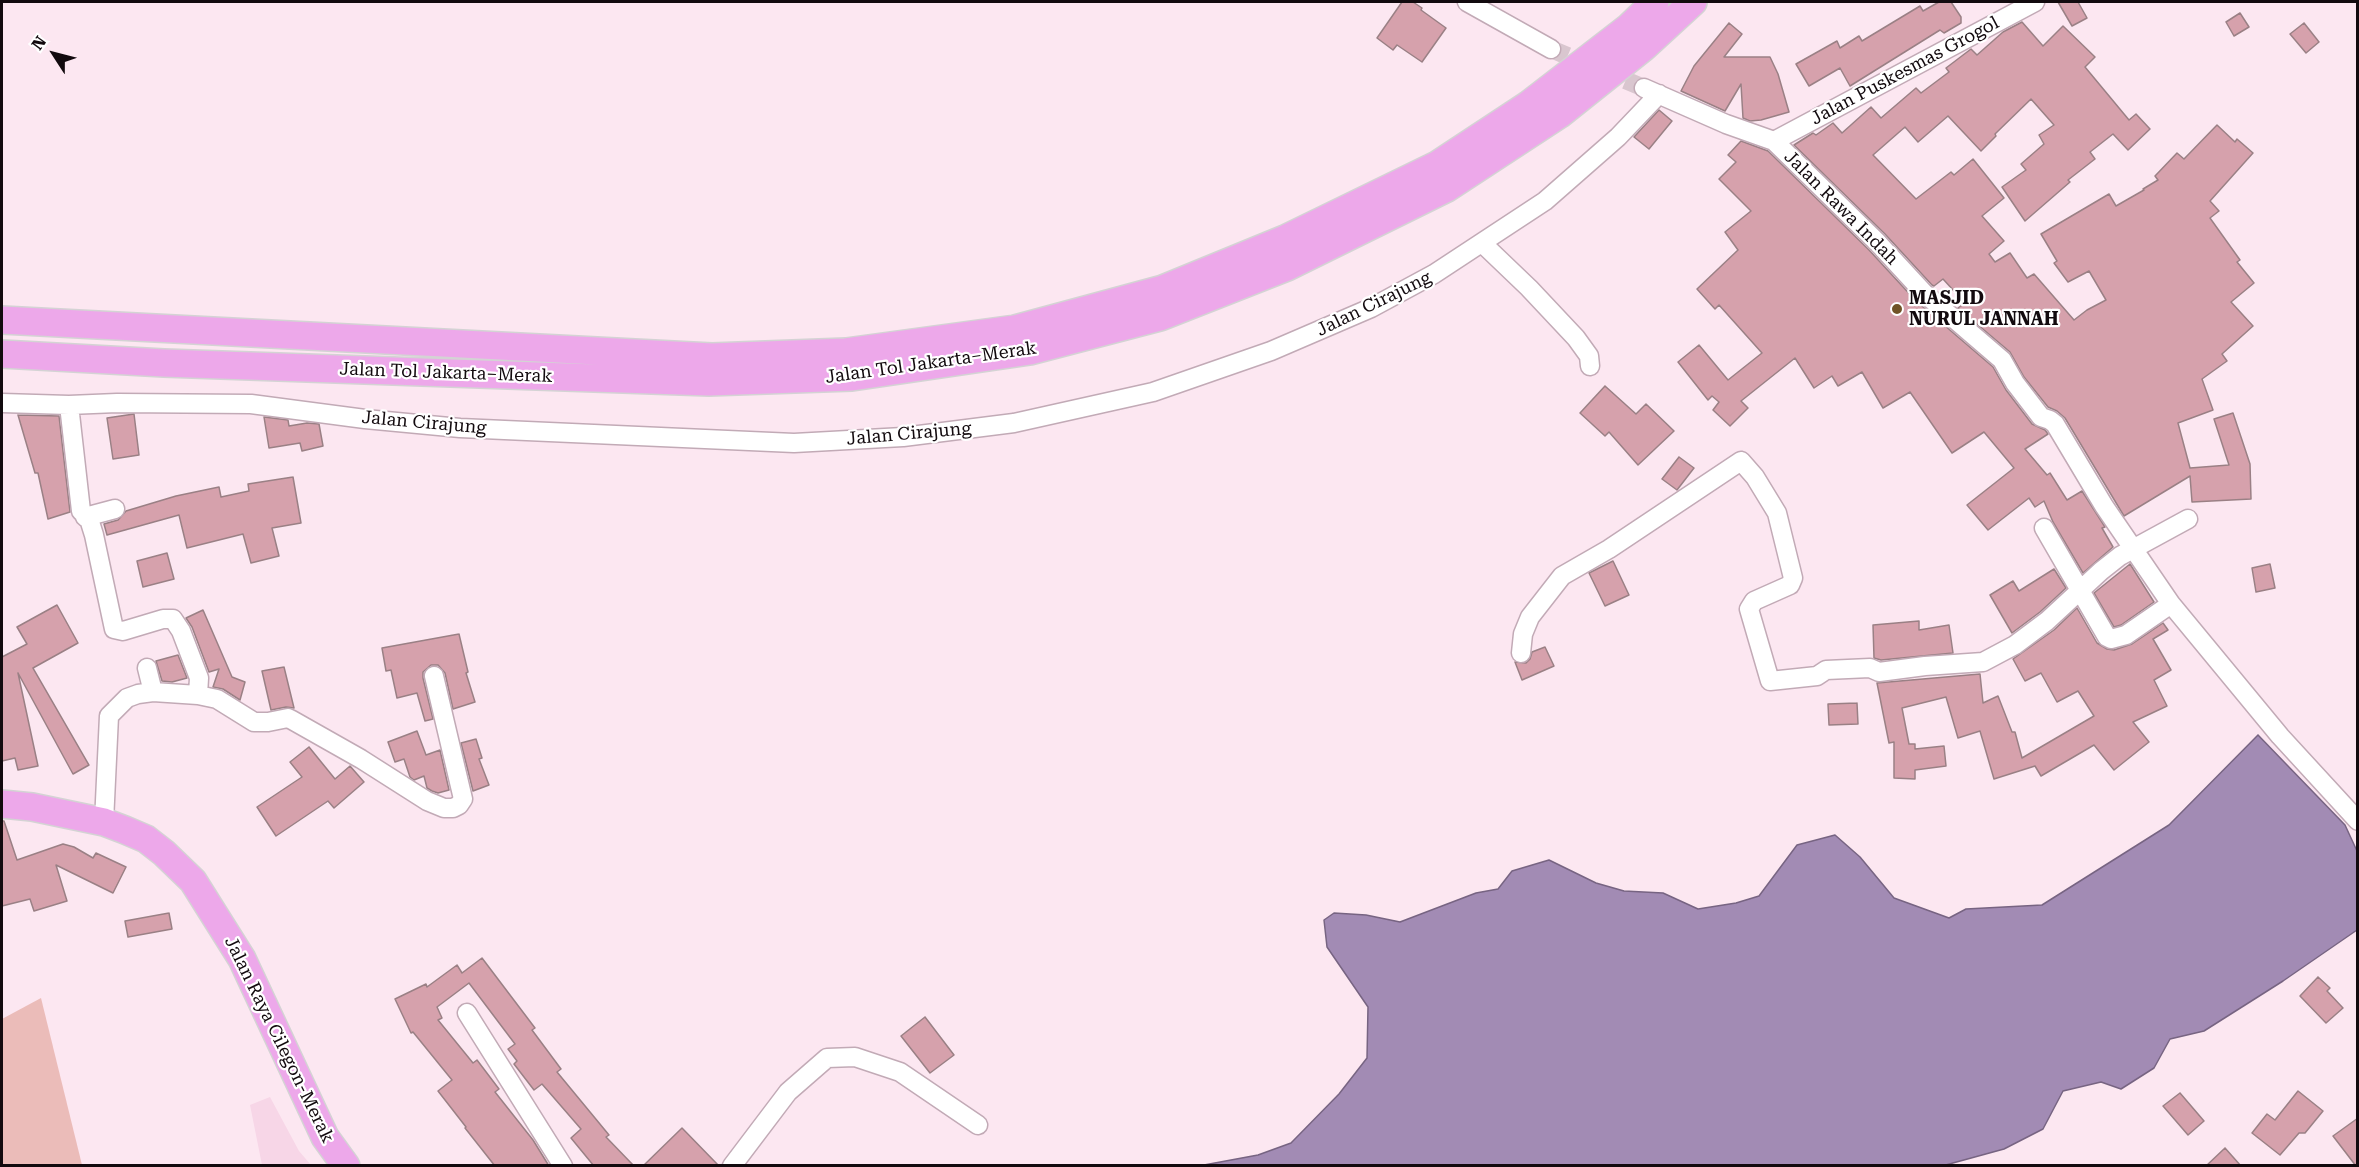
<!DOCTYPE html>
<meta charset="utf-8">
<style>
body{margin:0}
#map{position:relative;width:2359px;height:1167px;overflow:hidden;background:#fce7f1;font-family:"Roboto Serif",serif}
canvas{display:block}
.frame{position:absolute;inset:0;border:3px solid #120a0e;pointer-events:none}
.north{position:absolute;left:24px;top:24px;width:60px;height:60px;-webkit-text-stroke:4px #fff;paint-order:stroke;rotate:306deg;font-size:16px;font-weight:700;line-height:24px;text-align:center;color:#120a0e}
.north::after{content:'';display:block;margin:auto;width:21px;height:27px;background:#120a0e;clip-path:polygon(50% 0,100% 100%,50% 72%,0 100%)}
</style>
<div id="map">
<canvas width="2359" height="1167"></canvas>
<div class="frame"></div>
<div class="north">N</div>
</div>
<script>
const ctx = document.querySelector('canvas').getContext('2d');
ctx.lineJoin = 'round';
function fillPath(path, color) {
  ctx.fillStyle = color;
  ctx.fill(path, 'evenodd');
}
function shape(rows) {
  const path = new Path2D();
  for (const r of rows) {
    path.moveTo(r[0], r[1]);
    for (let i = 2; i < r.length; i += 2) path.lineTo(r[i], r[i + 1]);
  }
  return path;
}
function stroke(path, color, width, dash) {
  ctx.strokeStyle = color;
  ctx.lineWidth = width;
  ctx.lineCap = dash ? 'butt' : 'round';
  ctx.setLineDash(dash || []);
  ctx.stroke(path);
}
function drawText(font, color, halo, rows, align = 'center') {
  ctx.font = font + ' "Roboto Serif",serif';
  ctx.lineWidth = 4.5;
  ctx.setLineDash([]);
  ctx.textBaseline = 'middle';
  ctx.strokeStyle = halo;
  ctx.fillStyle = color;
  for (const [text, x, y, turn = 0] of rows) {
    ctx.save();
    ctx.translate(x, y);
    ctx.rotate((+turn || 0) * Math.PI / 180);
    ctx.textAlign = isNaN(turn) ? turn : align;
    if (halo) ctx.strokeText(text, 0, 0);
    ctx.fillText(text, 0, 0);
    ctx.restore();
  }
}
fillPath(shape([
 [270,1097,299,1151,311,1165,262,1165,250,1105]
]), '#f7d6e7');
fillPath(shape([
 [41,998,82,1165,2,1165,2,1019]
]), '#ebbcb9');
const water = shape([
 [2258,735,2345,825,2357,851,2357,930,2283,981,2204,1031,2170,1039,2154,1068,2121,1089,2101,1082,2063,1091,2043,1129,2004,1149,1942,1166,1204,1165,1258,1155,1291,1143,1339,1094,1367,1058,1368,1007,1327,947,1324,920,1334,913,1366,915,1400,922,1476,893,1498,889,1512,871,1549,860,1596,883,1624,891,1663,893,1698,909,1736,903,1759,896,1797,845,1835,835,1860,857,1894,898,1949,918,1966,909,2042,905,2169,825,2258,735]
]);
fillPath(water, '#a28bb4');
stroke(water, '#776482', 1.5);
const building = shape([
 [1402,2,1413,2,1422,8,1421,10,1446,28,1422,62,1397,45,1393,50,1377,38,1402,2],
 [1939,2,1951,2,1961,17,1961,23,1944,33,1940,30,1850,86,1840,68,1809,86,1796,64,1837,41,1840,48,1859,36,1862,41,1920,6,1923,11,1939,2],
 [2058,2,2078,2,2087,18,2072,26,2058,2],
 [2240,13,2249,27,2234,36,2226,22,2240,13],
 [2022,22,2043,46,2063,26,2095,57,2085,67,2129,120,2136,114,2150,129,2128,150,2113,134,2090,152,2095,159,2068,180,2070,182,2025,221,2002,187,2026,170,2021,164,2044,144,2039,135,2054,125,2031,99,1995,134,1996,136,1981,151,1948,116,1918,142,1905,127,1873,155,1916,199,1951,172,1954,175,1973,159,2004,198,1982,216,2004,241,1989,254,1995,262,2010,253,2027,278,2034,274,2074,320,2087,310,2106,300,2089,271,2068,282,2054,263,2057,261,2041,234,2109,194,2116,206,2144,190,2143,189,2158,180,2155,176,2177,153,2184,159,2217,125,2235,142,2237,139,2253,153,2210,201,2219,211,2210,218,2240,260,2237,262,2254,283,2231,302,2253,326,2222,354,2227,361,2202,379,2213,410,2178,423,2190,468,2229,465,2214,419,2233,413,2250,464,2251,499,2192,502,2190,476,2124,516,2065,418,2057,411,2048,407,2024,377,2010,352,1958,308,1965,303,1943,279,1934,286,1932,285,1885,234,1794,145,1813,133,1816,135,1833,123,1842,133,1871,107,1881,118,1916,88,1921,93,1949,72,1946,68,1971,49,1977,55,2003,32,2022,22],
 [1729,23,1742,34,1724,57,1770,57,1778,74,1789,112,1761,120,1750,121,1743,118,1741,84,1725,111,1681,91,1694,66,1729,23],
 [2304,23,2319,42,2306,53,2290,34,2304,23],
 [1659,110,1672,121,1649,149,1634,137,1659,110],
 [1741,141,1768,151,1869,250,1916,301,1993,367,2006,390,2032,424,2045,430,2048,434,2025,449,2047,475,2050,473,2067,500,2082,491,2105,527,2102,528,2113,547,2083,573,2053,522,2044,501,2035,507,2029,498,1988,530,1967,505,2014,468,1984,432,1952,453,1910,392,1883,408,1862,372,1838,386,1832,376,1814,388,1795,358,1741,401,1748,408,1730,426,1713,410,1719,402,1712,396,1708,400,1678,362,1699,345,1728,380,1762,353,1719,305,1715,309,1697,289,1738,250,1725,232,1751,211,1719,179,1736,162,1728,155,1741,141],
 [1605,386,1636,414,1646,404,1674,431,1638,465,1609,432,1605,436,1580,413,1605,386],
 [134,414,139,455,113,459,107,418,134,414],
 [18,415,59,416,70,512,48,519,38,473,35,473,18,415],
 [264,417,288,420,289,426,307,423,319,424,323,446,302,451,300,443,269,448,264,417],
 [1679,457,1694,468,1677,490,1662,479,1679,457],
 [293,477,301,523,272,528,279,556,251,563,243,534,187,548,179,515,107,535,104,524,118,520,126,511,176,496,219,487,221,497,249,491,248,484,293,477],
 [167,553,174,579,143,587,137,561,167,553],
 [1613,561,1629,595,1605,606,1589,573,1613,561],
 [2130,564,2154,602,2121,625,2114,627,2094,593,2130,564],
 [2270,564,2275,588,2256,592,2252,568,2270,564],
 [2054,569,2066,588,2040,612,2012,633,1990,595,2013,581,2019,591,2054,569],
 [57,605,78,643,33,668,89,765,73,774,18,673,38,766,18,770,15,758,2,761,2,657,27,644,17,627,57,605],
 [2077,608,2097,643,2107,649,2114,650,2132,644,2163,623,2168,630,2153,639,2171,670,2154,680,2167,706,2133,722,2149,742,2114,770,2094,745,2041,776,2035,766,1994,779,1980,731,1958,738,1946,697,1902,708,1909,744,1915,744,1915,749,1944,746,1946,766,1915,770,1915,779,1894,778,1894,742,1889,743,1877,683,1980,674,1983,703,1998,696,2012,732,2015,732,2022,758,2094,716,2078,691,2057,702,2041,673,2025,681,2013,659,2054,630,2077,608],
 [203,610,232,677,245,682,240,700,223,689,213,687,219,669,209,672,192,627,186,618,203,610],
 [1919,621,1919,630,1949,625,1953,653,1881,660,1874,658,1873,625,1919,621],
 [459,634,468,672,466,673,475,702,453,709,445,673,438,665,431,665,423,672,423,678,433,719,425,721,417,693,397,698,391,670,386,671,382,648,459,634],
 [1545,647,1554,666,1522,680,1515,662,1526,663,1530,659,1532,652,1545,647],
 [178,655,187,678,172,682,162,681,156,661,178,655],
 [284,667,294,708,286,707,271,710,262,671,284,667],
 [1857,703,1858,724,1829,725,1828,704,1857,703],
 [417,731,426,755,440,750,449,790,438,793,432,791,427,788,424,776,414,780,410,777,404,759,395,762,388,742,417,731],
 [476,739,482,758,479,759,489,785,473,791,461,743,476,739],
 [309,747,335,779,350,766,364,782,334,808,328,801,276,836,257,807,302,777,290,762,309,747],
 [2,821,4,821,17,860,63,844,74,847,93,858,96,853,126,867,113,893,56,865,67,901,34,911,30,899,2,906,2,821],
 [169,913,172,929,128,937,125,921,169,913],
 [482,958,535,1028,532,1030,561,1069,557,1072,609,1135,606,1137,634,1166,594,1166,571,1138,581,1129,542,1084,534,1090,514,1064,517,1061,508,1049,515,1044,469,983,437,1007,442,1018,438,1020,473,1063,477,1060,499,1089,495,1092,533,1140,549,1166,495,1166,465,1128,466,1127,438,1091,452,1080,413,1032,411,1033,395,999,426,984,427,987,457,965,462,973,482,958],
 [2318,977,2330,988,2327,991,2343,1008,2326,1023,2300,996,2318,977],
 [925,1017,954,1055,930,1073,901,1036,925,1017],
 [2298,1091,2323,1111,2305,1133,2299,1133,2280,1155,2252,1133,2267,1114,2275,1120,2298,1091],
 [2180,1093,2204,1121,2188,1135,2163,1106,2180,1093],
 [2358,1118,2358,1166,2356,1166,2333,1136,2358,1118],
 [682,1128,719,1166,643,1166,682,1128],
 [2225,1148,2241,1166,2206,1166,2225,1148]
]);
fillPath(building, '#d6a1ac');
stroke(building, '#9a8085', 1.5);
stroke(shape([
 [1551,49,1644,88]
]), '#d9c6cf', 18, [18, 9]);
const minor = shape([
 [1467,2,1551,49],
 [1644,88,1726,124,1774,141,1877,242,1924,293,2002,360,2015,383,2041,417,2050,420,2055,424,2104,506,2171,604],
 [1774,141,2035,2],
 [1482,243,1529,288,1576,338,1589,356,1590,366],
 [2,403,69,405,117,403,251,404,365,419,460,428,794,443,903,437,1014,423,1153,392,1271,351,1371,308,1434,274,1545,201,1618,137,1659,94],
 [69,405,81,511,89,519,94,535,114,629,123,631,163,619,173,619,181,631,199,678,198,695],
 [85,517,115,509],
 [2044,528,2107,637,2111,639,2126,635,2171,604,2280,736,2358,821],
 [1521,653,1523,634,1530,617,1562,576,1609,549,1741,461,1755,477,1777,513,1793,578,1790,585,1754,601,1749,609,1770,681,1817,676,1826,670,1870,668,1879,672,1925,666,1983,662,2015,645,2047,621,2101,571,2120,556,2188,519],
 [147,668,153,692],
 [104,822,109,716,127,698,138,694,153,692,198,695,217,699,254,722,268,722,288,718,292,720,361,759,427,801,444,808,453,808,459,805,463,799,434,676],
 [467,1013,563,1166],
 [732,1166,788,1092,827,1058,855,1057,900,1072,978,1125]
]);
const highway = shape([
 [2,320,712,357,846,352,1015,329,1163,289,1285,239,1437,165,1528,105,1629,27,1655,2],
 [2,354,164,363,709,382,852,377,1030,351,1160,317,1287,267,1447,188,1560,114,1644,47,1693,2],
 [2,804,32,807,104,822,125,830,146,839,164,853,193,881,242,959,325,1137,346,1166]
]);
stroke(minor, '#c2aab6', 21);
stroke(highway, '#d4d3d4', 30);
stroke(minor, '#fff', 18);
stroke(highway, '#eda8ea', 27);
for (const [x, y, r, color] of [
 [1897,309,6,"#705327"]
]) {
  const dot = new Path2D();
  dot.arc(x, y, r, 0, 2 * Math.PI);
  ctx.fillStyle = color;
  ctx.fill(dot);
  stroke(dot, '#fff', 2);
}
drawText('18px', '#120a0e', '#fff', [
 ["Jalan Puskesmas Grogol",1905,71,-28],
 ["Jalan Rawa Indah",1841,208,45],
 ["Jalan Cirajung",1374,304,-26],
 ["Jalan Tol Jakarta–Merak",931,363,-8],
 ["Jalan Tol Jakarta–Merak",446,373,2],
 ["Jalan Cirajung",424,423,5],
 ["Jalan Cirajung",909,434,-5],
 ["Jalan Raya Cilegon-Merak",279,1040,64]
]);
drawText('bold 18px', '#120a0e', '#fff', [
 ["MASJID",1909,299],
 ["NURUL JANNAH",1909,320]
], 'left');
</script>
